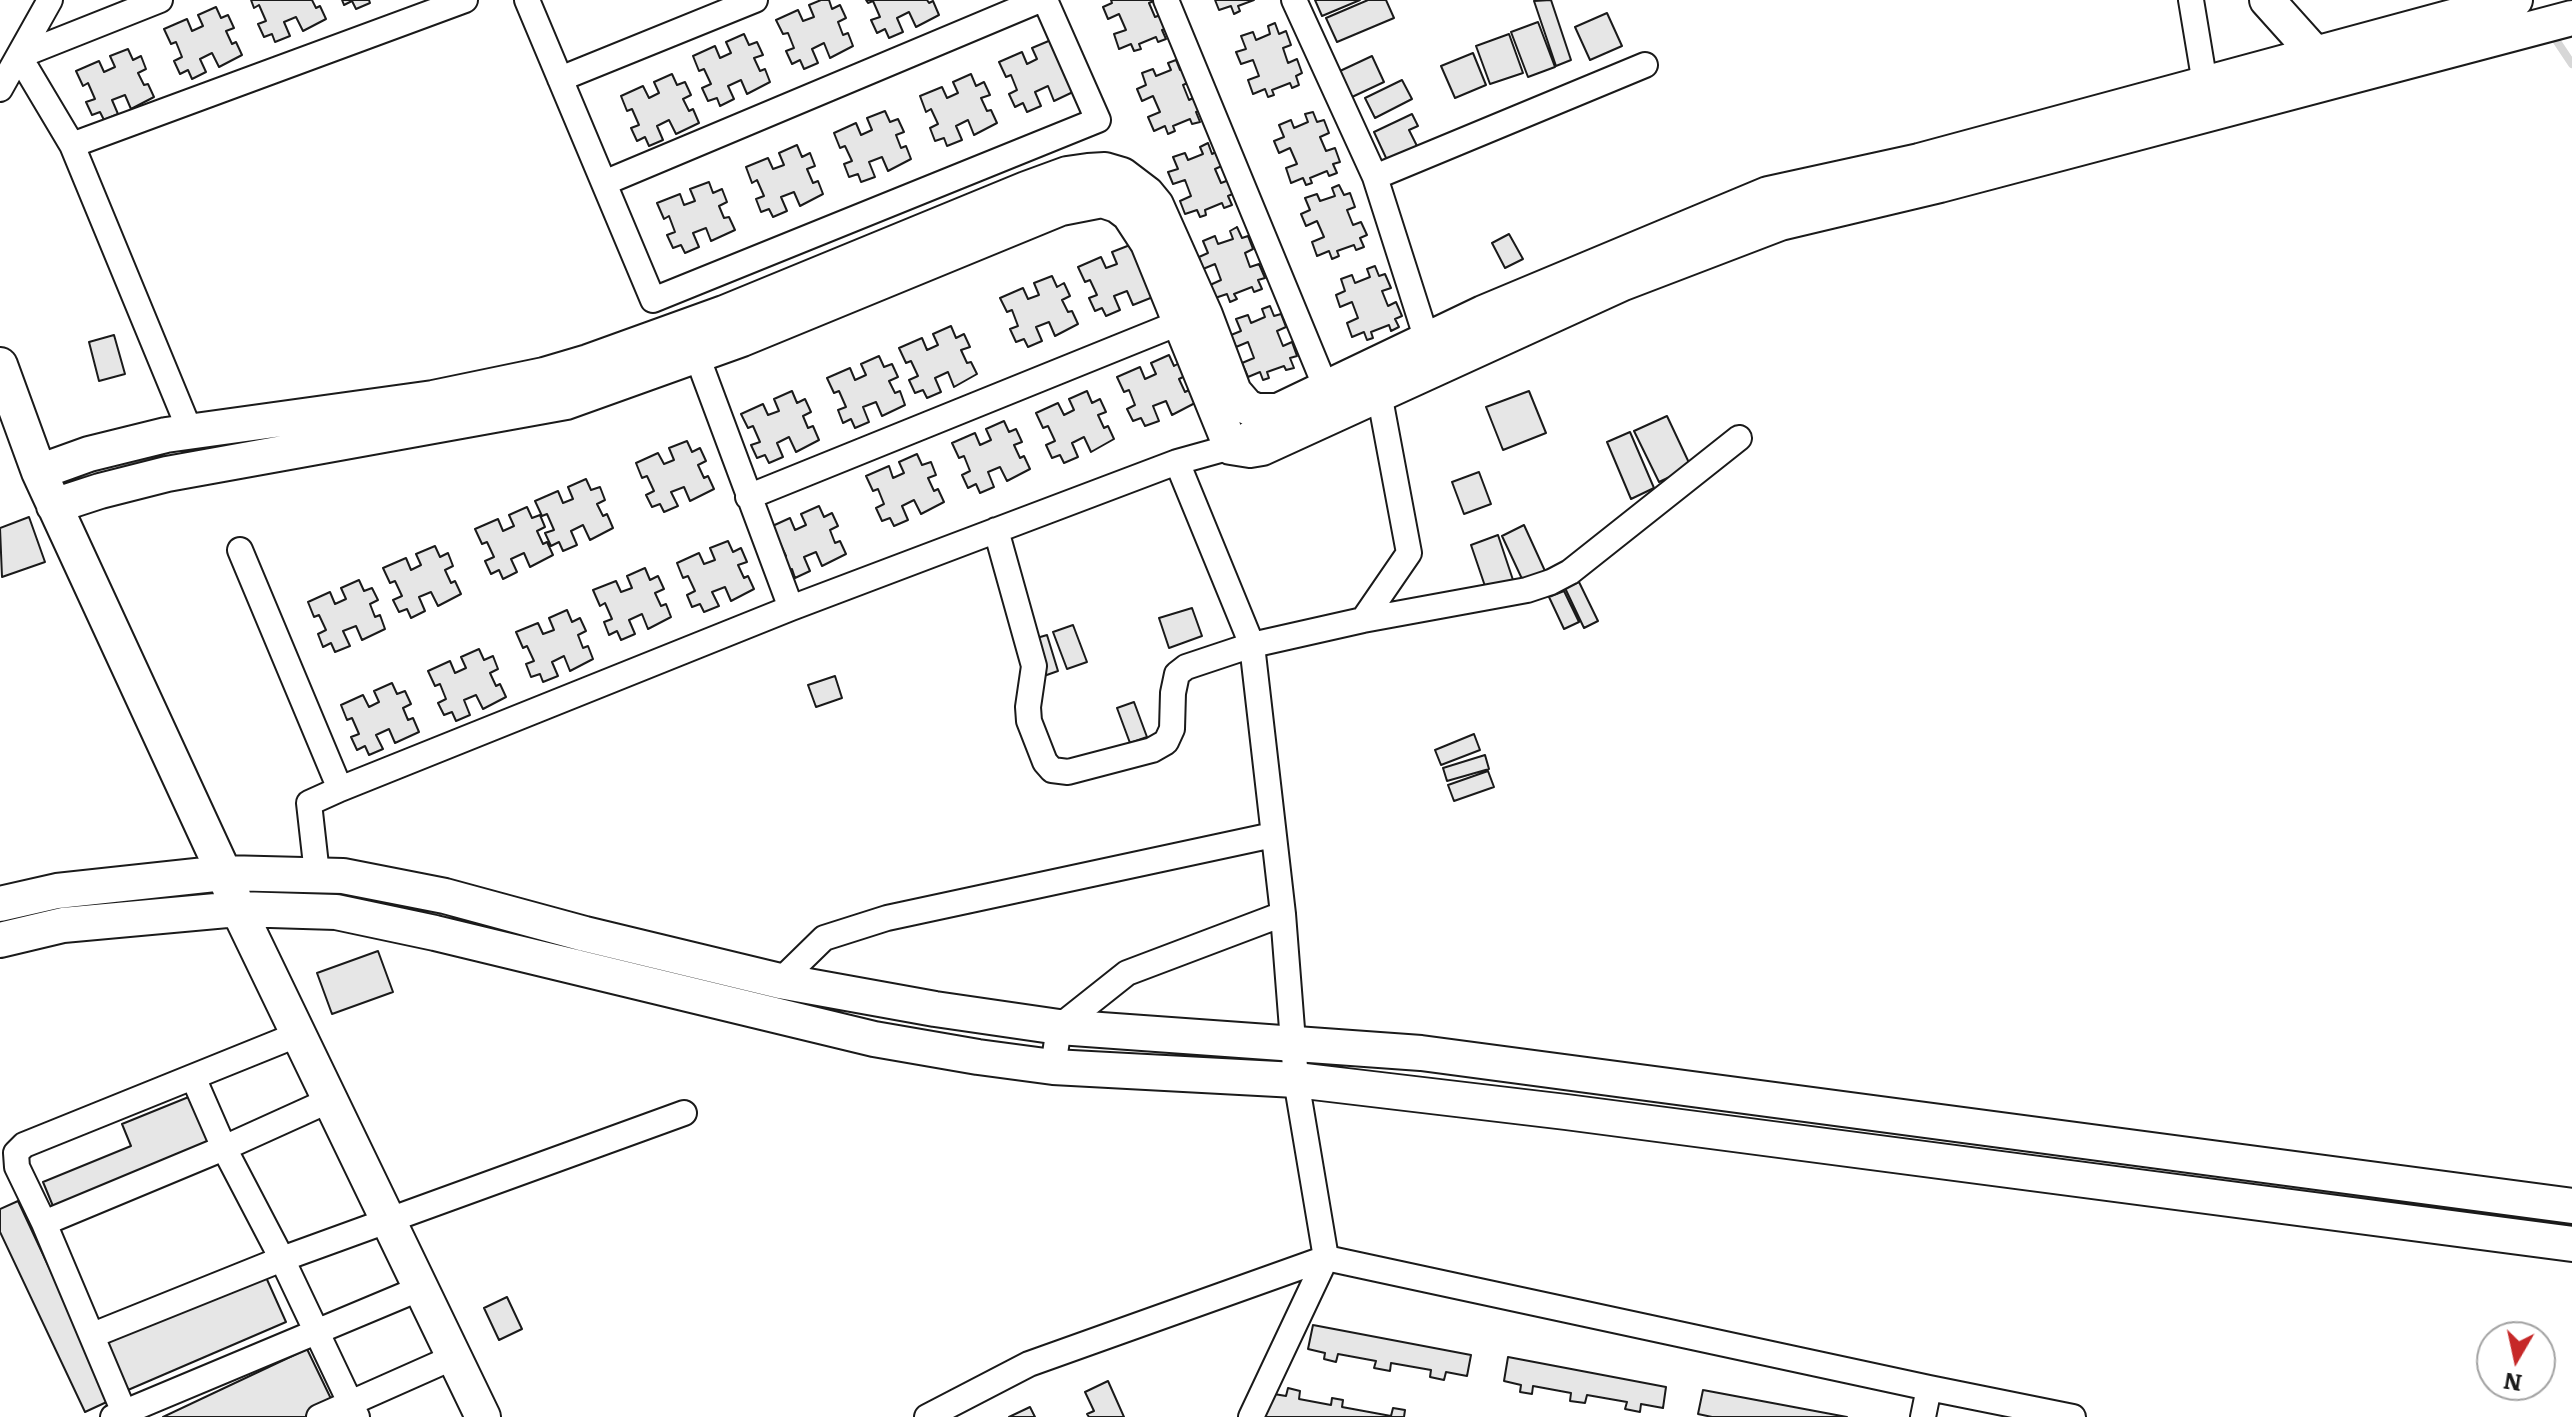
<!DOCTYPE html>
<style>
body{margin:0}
#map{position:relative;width:2572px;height:1417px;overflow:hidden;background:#fff;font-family:Literata,serif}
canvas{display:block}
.north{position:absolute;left:2476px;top:1321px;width:80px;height:80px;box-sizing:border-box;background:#fff;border:2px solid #a3a3a3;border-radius:50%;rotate:189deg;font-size:22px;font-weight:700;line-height:32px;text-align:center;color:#1a1a1a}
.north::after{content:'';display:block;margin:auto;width:28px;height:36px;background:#c62828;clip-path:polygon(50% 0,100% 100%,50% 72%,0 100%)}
</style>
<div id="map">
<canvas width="2572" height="1417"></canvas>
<div class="north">N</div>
</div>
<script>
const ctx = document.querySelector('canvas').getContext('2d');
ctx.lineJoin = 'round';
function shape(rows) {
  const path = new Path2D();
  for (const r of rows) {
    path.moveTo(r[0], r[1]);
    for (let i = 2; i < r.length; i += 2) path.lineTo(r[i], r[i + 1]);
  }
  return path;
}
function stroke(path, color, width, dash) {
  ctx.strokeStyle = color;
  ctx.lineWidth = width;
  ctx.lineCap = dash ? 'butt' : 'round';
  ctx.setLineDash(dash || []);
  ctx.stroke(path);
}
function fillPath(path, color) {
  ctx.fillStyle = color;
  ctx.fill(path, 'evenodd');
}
stroke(shape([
 [2550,31,2572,64]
]), '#d7d7d7', 8);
const building = shape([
 [251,0,312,0,316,8,320,6,326,19,303,31,296,17,284,22,290,36,275,42,272,34,264,37,258,24,266,21,259,5,254,8,251,0],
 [342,0,369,0,370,3,356,9,352,1,344,5,342,0],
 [821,0,829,0,832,9,840,5,846,18,838,22,843,35,848,33,853,46,830,58,824,43,812,49,818,63,804,69,800,60,792,64,786,51,794,48,788,33,783,34,776,20,798,10,803,21,814,17,809,5,821,0],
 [866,0,927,0,929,3,933,1,939,15,916,27,909,12,897,18,903,32,889,38,885,29,877,33,871,20,880,17,873,1,868,3,866,0],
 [1111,0,1156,0,1149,3,1155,17,1163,14,1169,28,1162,30,1166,39,1158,42,1156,37,1139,44,1141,49,1134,51,1131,44,1119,49,1114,34,1126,30,1119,14,1108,19,1103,7,1112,3,1111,0],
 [1215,0,1254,0,1238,6,1240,11,1234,14,1231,6,1219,10,1215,0],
 [1315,0,1360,0,1322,16,1315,0],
 [1368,0,1386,0,1394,18,1337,42,1326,18,1368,0],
 [1551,0,1571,60,1556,66,1534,1,1551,0],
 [216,7,221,18,228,15,234,28,226,31,232,44,236,42,242,55,219,67,212,53,200,59,206,72,192,79,188,70,180,74,174,61,182,57,176,42,171,44,164,29,187,19,192,31,203,26,198,15,216,7],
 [1607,13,1622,46,1590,60,1575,27,1607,13],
 [1538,22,1555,67,1528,77,1511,32,1538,22],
 [1275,23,1279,34,1286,31,1291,45,1283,48,1288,63,1297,59,1302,73,1296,76,1299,85,1292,88,1290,83,1272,90,1274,95,1268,97,1265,89,1253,94,1248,80,1259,76,1253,60,1241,64,1236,52,1246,49,1241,36,1253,32,1256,40,1270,34,1268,26,1275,23],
 [744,34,749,45,757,42,763,55,754,58,760,71,765,69,770,82,747,94,741,80,728,86,734,99,720,106,717,98,708,101,702,88,711,84,704,69,699,71,693,56,715,46,720,58,731,53,726,42,744,34],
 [1509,34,1523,73,1490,84,1476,46,1509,34],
 [1051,40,1073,92,1054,101,1048,86,1035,92,1041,106,1027,112,1023,103,1015,107,1009,94,1017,90,1011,75,1006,77,999,62,1022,52,1027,64,1037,59,1032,48,1051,40],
 [128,49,133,60,141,56,146,69,138,73,144,85,148,84,154,97,131,109,125,95,112,100,118,114,104,120,100,112,92,115,86,102,95,99,88,83,83,86,76,71,99,61,104,72,115,67,110,56,128,49],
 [1473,53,1486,85,1455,98,1441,66,1473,53],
 [1372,56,1384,82,1352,97,1340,71,1372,56],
 [1176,60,1180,70,1186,68,1192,81,1183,85,1189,100,1197,96,1203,110,1196,112,1200,122,1192,124,1190,119,1173,126,1175,131,1168,134,1165,126,1154,131,1148,117,1160,112,1153,96,1142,101,1137,89,1146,85,1142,73,1153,69,1156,76,1171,70,1168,63,1176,60],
 [672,74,677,85,685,82,691,95,683,99,689,111,693,109,699,123,676,134,669,120,657,126,663,140,649,146,645,137,637,141,631,128,639,125,632,109,627,111,621,96,643,86,649,98,659,93,654,82,672,74],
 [971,74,976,86,984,82,990,95,981,98,987,111,991,110,997,123,974,135,968,120,956,126,962,140,947,146,944,138,935,141,930,128,938,124,931,109,926,112,920,96,942,87,947,98,958,93,953,82,971,74],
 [1402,80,1412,99,1375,118,1365,98,1402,80],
 [885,111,890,122,898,119,904,132,896,135,901,148,906,146,911,159,888,171,882,157,869,162,875,177,861,182,858,174,849,177,844,164,852,161,845,146,840,148,834,133,856,123,861,135,872,130,867,118,885,111],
 [1313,112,1317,122,1324,120,1329,133,1320,137,1326,151,1335,148,1340,162,1333,164,1337,173,1329,176,1327,171,1310,178,1312,183,1306,185,1303,178,1291,183,1286,168,1297,164,1290,148,1279,153,1274,141,1284,137,1279,125,1291,120,1294,128,1308,122,1305,114,1313,112],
 [1412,114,1418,126,1409,130,1417,146,1387,160,1374,132,1412,114],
 [1208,143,1212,154,1218,151,1224,165,1215,169,1221,183,1229,180,1235,193,1228,196,1232,205,1224,208,1222,203,1205,210,1206,215,1200,217,1197,210,1185,214,1180,201,1191,196,1185,180,1173,184,1168,172,1178,169,1173,157,1185,153,1188,160,1203,154,1200,147,1208,143],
 [797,145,802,157,810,153,815,166,807,169,813,183,818,181,823,194,800,206,794,192,781,197,787,211,773,217,769,209,761,212,756,199,764,196,757,180,752,183,746,167,768,158,773,169,784,165,779,153,797,145],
 [709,182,713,193,722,189,727,202,719,206,724,218,729,217,735,230,711,241,706,228,693,233,699,247,685,253,681,245,673,248,667,235,675,232,669,216,664,219,657,203,680,194,684,205,695,201,690,189,709,182],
 [1339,185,1344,195,1350,193,1355,207,1347,210,1353,225,1361,222,1367,235,1360,238,1364,247,1356,250,1354,245,1337,251,1339,256,1332,259,1329,251,1317,256,1312,242,1324,237,1317,221,1306,226,1301,214,1310,210,1305,198,1317,194,1320,201,1335,196,1332,188,1339,185],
 [1237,227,1242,238,1248,236,1253,249,1245,253,1250,267,1259,264,1265,278,1258,280,1262,289,1254,292,1252,287,1234,294,1237,299,1230,302,1227,294,1215,298,1210,285,1221,280,1215,264,1203,269,1199,257,1208,253,1203,241,1215,236,1218,244,1233,239,1230,231,1237,227],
 [1509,234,1523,259,1505,268,1492,243,1509,234],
 [1130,245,1135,256,1143,252,1153,297,1133,305,1127,291,1114,296,1120,310,1106,316,1102,308,1095,311,1089,298,1097,295,1090,280,1085,282,1078,267,1101,257,1106,268,1117,264,1112,252,1130,245],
 [1375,266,1379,276,1385,274,1391,288,1382,291,1388,306,1396,302,1402,316,1395,319,1399,327,1391,331,1389,325,1371,332,1373,338,1367,340,1364,332,1352,337,1347,323,1358,318,1352,302,1340,307,1336,295,1345,291,1341,279,1352,275,1355,283,1370,277,1367,269,1375,266],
 [1052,276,1057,287,1064,283,1070,296,1062,300,1068,312,1072,311,1078,324,1055,336,1049,322,1036,327,1042,341,1028,347,1024,339,1016,342,1010,329,1018,326,1012,310,1007,312,1000,298,1023,288,1028,299,1039,295,1034,283,1052,276],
 [1270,306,1274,316,1281,314,1286,327,1277,331,1283,346,1292,342,1297,356,1290,358,1294,368,1286,370,1284,366,1267,372,1269,378,1263,380,1260,372,1248,377,1242,363,1254,358,1248,342,1236,347,1231,335,1241,331,1236,319,1248,315,1251,323,1265,317,1262,309,1270,306],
 [951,326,956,338,964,334,970,347,961,350,967,363,971,362,977,374,954,387,948,372,935,378,941,392,927,398,923,390,915,393,909,380,918,376,911,361,906,363,899,348,922,338,927,350,938,345,933,334,951,326],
 [114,335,125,374,99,381,89,342,114,335],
 [1169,355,1174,366,1181,362,1187,375,1179,379,1185,392,1189,390,1195,403,1172,415,1166,401,1153,406,1159,421,1145,426,1141,418,1133,421,1127,409,1135,405,1129,390,1124,392,1117,377,1140,367,1145,379,1156,374,1151,363,1169,355],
 [879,356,884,367,892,364,898,377,889,381,895,393,900,391,905,405,882,416,876,402,863,407,869,422,855,428,851,419,843,423,838,410,846,407,839,391,834,393,827,378,850,368,855,380,866,375,861,364,879,356],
 [792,391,797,403,805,399,811,412,803,416,808,428,813,426,819,440,796,452,789,437,777,443,783,457,769,463,765,455,757,458,751,445,760,442,753,426,748,428,741,414,763,404,768,415,779,411,774,399,792,391],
 [1087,391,1092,403,1100,399,1106,412,1098,415,1104,428,1108,426,1114,439,1091,452,1084,437,1072,443,1078,457,1064,463,1060,455,1052,458,1046,445,1055,441,1048,426,1043,428,1036,413,1058,403,1064,415,1074,410,1069,399,1087,391],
 [1529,391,1546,433,1503,450,1486,407,1529,391],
 [1667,416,1691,467,1659,482,1634,431,1667,416],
 [1004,421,1009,432,1016,429,1022,442,1014,445,1020,458,1024,456,1030,469,1007,481,1000,467,988,472,994,487,980,493,976,484,968,488,962,475,970,471,964,456,959,458,952,443,975,433,980,445,991,440,986,429,1004,421],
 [1630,432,1654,488,1631,499,1607,442,1630,432],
 [687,441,692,452,700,448,706,461,698,465,704,478,708,476,714,489,690,501,684,487,671,492,678,506,664,512,660,504,652,507,646,495,654,491,647,476,642,478,636,463,658,453,664,464,674,460,669,448,687,441],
 [917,454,922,465,931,462,936,475,928,478,934,491,938,489,944,502,921,514,914,500,902,506,908,520,894,526,890,518,882,521,876,508,884,504,878,489,873,491,866,476,889,466,893,478,904,473,899,462,917,454],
 [1479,472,1491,504,1464,514,1452,482,1479,472],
 [586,479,591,490,600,487,605,500,597,504,603,516,607,514,613,528,590,540,583,525,571,531,577,545,563,551,559,542,551,546,545,533,554,530,547,514,542,516,535,501,558,491,563,503,573,499,568,487,586,479],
 [819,506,824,517,832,513,838,526,830,530,835,543,840,541,846,554,822,566,816,552,804,557,810,571,795,578,792,569,784,572,778,560,786,556,779,541,774,543,768,528,790,518,795,530,806,525,801,514,819,506],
 [527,507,532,518,540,515,545,527,537,531,543,544,547,542,553,555,530,567,524,553,511,559,517,572,503,579,499,570,491,574,485,561,494,557,487,542,482,544,475,529,498,519,503,531,514,526,509,515,527,507],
 [29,517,45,562,2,577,0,528,29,517],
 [1524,525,1545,571,1523,581,1502,536,1524,525],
 [1498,535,1514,583,1487,592,1471,545,1498,535],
 [728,541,733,552,741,548,747,562,738,565,744,578,748,576,754,589,731,601,725,587,712,592,719,606,704,612,700,604,692,607,687,595,695,591,688,576,683,578,677,563,699,553,704,564,715,560,710,548,728,541],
 [435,546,440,557,448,553,453,566,445,570,451,583,455,581,461,594,438,606,431,592,419,597,425,611,411,618,407,609,399,612,393,600,402,596,395,581,390,583,383,568,406,558,411,570,421,565,416,554,435,546],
 [645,568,650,580,658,576,664,589,655,593,661,606,666,604,671,617,648,629,642,614,629,620,635,634,621,640,617,631,609,635,604,622,612,619,605,603,600,606,593,590,616,581,621,592,632,588,627,576,645,568],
 [359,580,364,591,372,588,378,600,370,604,375,617,380,615,385,629,362,640,356,626,343,631,350,646,335,652,331,643,323,647,318,634,326,630,319,615,314,617,308,602,330,592,335,604,346,599,341,588,359,580],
 [1579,582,1598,621,1584,628,1565,588,1579,582],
 [1564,591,1579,622,1564,629,1549,597,1564,591],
 [1192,608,1202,636,1169,648,1159,618,1192,608],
 [567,610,572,622,580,618,586,631,578,635,583,648,588,646,593,659,570,671,564,656,552,662,558,676,543,682,540,674,531,677,526,664,534,661,527,646,523,648,516,632,538,623,543,634,554,630,549,618,567,610],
 [1073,625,1087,662,1067,669,1053,632,1073,625],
 [1047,635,1058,671,1041,677,1030,640,1047,635],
 [479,649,484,660,493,656,498,669,490,673,496,686,500,684,506,697,483,709,476,695,464,700,470,715,456,721,452,712,444,715,438,703,446,699,440,684,435,686,428,671,450,661,455,673,466,668,461,657,479,649],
 [835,676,842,698,816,707,808,685,835,676],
 [392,683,397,694,405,691,411,704,403,708,408,720,413,718,419,732,395,743,389,729,376,735,383,749,369,755,365,746,357,750,351,737,359,734,352,718,347,720,341,705,363,695,369,707,379,702,374,691,392,683],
 [1134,702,1147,737,1130,743,1117,708,1134,702],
 [1474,734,1480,750,1441,765,1435,750,1474,734],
 [1485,755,1489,769,1447,781,1443,768,1485,755],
 [1488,771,1494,787,1454,801,1448,785,1488,771],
 [378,951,393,992,332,1014,317,973,378,951],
 [196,1094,217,1146,55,1211,43,1182,131,1146,122,1124,196,1094],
 [18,1201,111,1400,85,1412,0,1232,0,1209,18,1201],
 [265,1275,286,1322,121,1393,101,1345,265,1275],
 [507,1297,522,1329,499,1340,484,1308,507,1297],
 [1313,1325,1471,1355,1467,1376,1446,1372,1444,1380,1430,1377,1431,1370,1391,1363,1390,1371,1374,1368,1376,1361,1338,1354,1336,1362,1324,1359,1325,1353,1308,1349,1313,1325],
 [307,1349,334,1405,309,1417,163,1417,307,1349],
 [1508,1357,1666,1387,1663,1408,1641,1404,1640,1412,1625,1409,1627,1402,1587,1395,1585,1403,1570,1401,1571,1393,1533,1386,1532,1394,1520,1392,1521,1385,1504,1381,1508,1357],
 [1108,1381,1124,1417,1089,1417,1087,1414,1094,1411,1085,1392,1108,1381],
 [1288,1388,1300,1391,1299,1399,1331,1405,1332,1398,1343,1400,1342,1407,1391,1416,1393,1408,1405,1410,1404,1417,1264,1417,1268,1393,1286,1396,1288,1388],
 [1703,1390,1847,1417,1712,1417,1698,1414,1703,1390],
 [1030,1407,1035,1417,1009,1417,1030,1407]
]);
fillPath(building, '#e6e6e6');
stroke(building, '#1a1a1a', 2);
const minor = shape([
 [160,0,19,56,72,145,190,431],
 [527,0,653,300,1098,120,1045,0],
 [1166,0,1326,388],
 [1294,0,1375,177,1427,340],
 [2191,0,2207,96],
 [560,79,755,0],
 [0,89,50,0],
 [72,145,465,0],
 [1375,177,1645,65],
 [604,183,1040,0],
 [697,356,791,608],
 [1177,462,1252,645,1283,914,1296,1080,1326,1258,1251,1417],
 [748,497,1181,322],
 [996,530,1034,666,1028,707,1029,721,1045,762,1052,770,1068,772,1152,750,1166,742,1172,729,1173,693,1177,674,1186,667,1252,645,1363,620,1527,590,1551,582,1570,572,1739,438],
 [240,550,340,789,791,608,1177,462,1231,447,1278,411],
 [1363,620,1409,553,1379,393],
 [317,874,309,803,340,789],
 [780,981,824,938,887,918,1273,835],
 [1053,1067,1059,1027,1127,973,1283,914],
 [193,1077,224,1148,282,1259,357,1417],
 [44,1223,17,1167,16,1153,24,1145,299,1034],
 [93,1335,282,1259,684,1113],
 [113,1417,421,1288],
 [126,1417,44,1223,224,1148,330,1100],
 [319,1417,454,1357],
 [927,1417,1029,1364,1326,1258,1929,1388,2073,1417],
 [1923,1417,1929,1388]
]);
const secondary = shape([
 [2267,0,2328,68],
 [0,365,39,472,224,873,238,909,483,1417],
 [39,472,89,454,166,435,433,398,544,375,588,362,724,313,1026,189,1067,174,1088,171,1105,170,1122,175,1147,194,1156,205,1205,315,1234,392,1247,407,1257,411,1278,411,1483,313,1768,194,1919,161,2515,0],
 [54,506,100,491,167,474,566,402,742,339,1061,208,1102,200,1117,205,1129,214,1148,243,1231,447,1250,450,1262,448,1623,283,1780,223,1940,185,2572,18],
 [0,904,57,891,224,873,343,876,445,896,585,934,780,981,935,1009,1059,1027,1421,1053,2572,1206],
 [0,940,63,925,238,909,336,912,435,933,874,1039,978,1057,1053,1067,1296,1080,1566,1112,2572,1244]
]);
stroke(minor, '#1a1a1a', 28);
stroke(secondary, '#1a1a1a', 38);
stroke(minor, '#fff', 24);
stroke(secondary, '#fff', 34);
</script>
